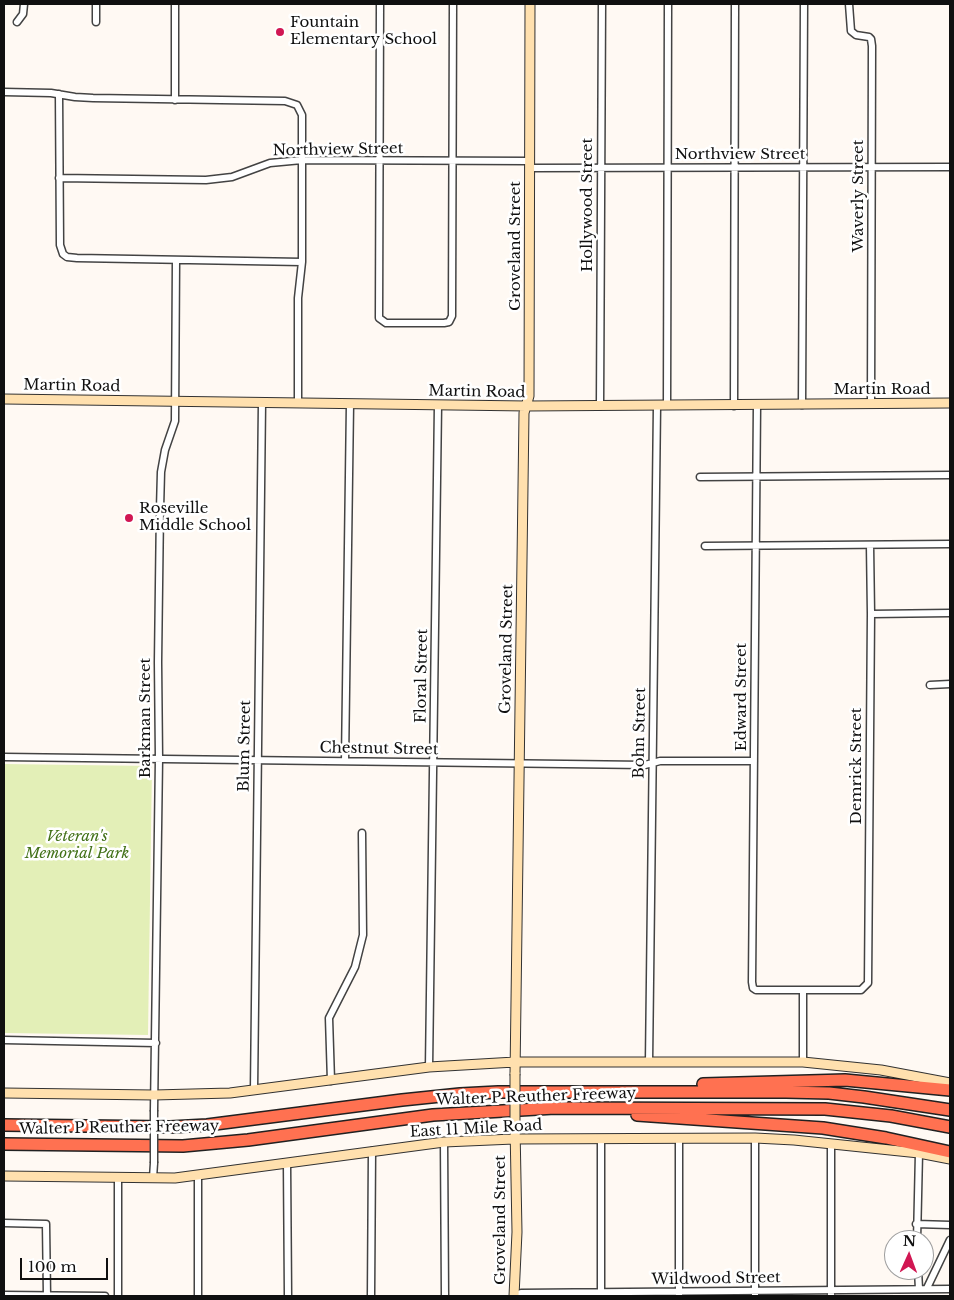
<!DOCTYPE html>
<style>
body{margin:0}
#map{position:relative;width:954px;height:1300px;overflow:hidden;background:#fff9f3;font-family:"Libre Baskerville",serif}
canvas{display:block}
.frame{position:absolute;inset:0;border:5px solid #101010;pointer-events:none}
.north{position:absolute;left:884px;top:1230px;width:50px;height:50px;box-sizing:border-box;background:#fff;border:1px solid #9f9f9f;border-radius:50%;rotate:2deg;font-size:14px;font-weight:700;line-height:20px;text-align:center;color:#101010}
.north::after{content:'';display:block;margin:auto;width:18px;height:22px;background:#d11753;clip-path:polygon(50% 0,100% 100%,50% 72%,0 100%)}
.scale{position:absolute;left:20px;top:1258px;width:88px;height:22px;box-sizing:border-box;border:2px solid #101010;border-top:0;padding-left:6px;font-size:15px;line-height:18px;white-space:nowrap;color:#101010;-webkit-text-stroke:4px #fff;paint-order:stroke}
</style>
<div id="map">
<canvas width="954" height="1300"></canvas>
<div class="frame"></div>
<div class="north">N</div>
<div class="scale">100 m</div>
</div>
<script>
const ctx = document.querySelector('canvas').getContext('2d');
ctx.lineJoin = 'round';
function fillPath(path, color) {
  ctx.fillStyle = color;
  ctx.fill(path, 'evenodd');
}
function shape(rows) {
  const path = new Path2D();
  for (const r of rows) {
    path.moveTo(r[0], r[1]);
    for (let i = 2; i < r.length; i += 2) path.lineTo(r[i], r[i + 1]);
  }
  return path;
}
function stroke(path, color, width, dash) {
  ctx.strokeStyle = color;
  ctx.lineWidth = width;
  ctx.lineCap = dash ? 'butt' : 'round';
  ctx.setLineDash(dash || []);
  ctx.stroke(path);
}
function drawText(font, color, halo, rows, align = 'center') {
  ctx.font = font + ' "Libre Baskerville",serif';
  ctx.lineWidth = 5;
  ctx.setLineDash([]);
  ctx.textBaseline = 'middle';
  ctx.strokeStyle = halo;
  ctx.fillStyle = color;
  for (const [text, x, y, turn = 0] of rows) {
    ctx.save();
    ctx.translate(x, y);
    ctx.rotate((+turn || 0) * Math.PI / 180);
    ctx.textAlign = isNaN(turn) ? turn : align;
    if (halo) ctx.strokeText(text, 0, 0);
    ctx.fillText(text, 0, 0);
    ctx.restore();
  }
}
fillPath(shape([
 [4,764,152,766,148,1035,4,1033]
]), '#e3efb7');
const street = shape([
 [175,4,175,100],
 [380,4,379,318,386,323,444,323,449,322,452,316,453,4],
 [849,4,851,31,856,35,869,37,871,39,872,46,871,404],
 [17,22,23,14,24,4],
 [96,22,96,4],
 [4,92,51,93,75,97,93,98,285,101,297,105,302,115,302,262,298,298,298,403],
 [59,94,60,245,63,254,67,257,77,258,302,262],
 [529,168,950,167],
 [59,178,206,180,232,177,270,163,302,160,529,161],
 [667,405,668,4],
 [757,405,752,982,753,988,756,990,861,990,868,983,871,614,870,545],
 [802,405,804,4],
 [600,406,602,4],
 [734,406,735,4],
 [700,477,950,475],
 [705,546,950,544],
 [871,614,950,613],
 [930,685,950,684],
 [4,757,645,765,660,761,754,761],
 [345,761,350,404],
 [4,1040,156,1043],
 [649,1062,657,406],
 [803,1062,803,991],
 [429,1067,438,405],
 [331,1081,329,1018,355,967,363,935,362,833],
 [254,1090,262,403],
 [154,1110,159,759,158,662,160,509,161,472,165,450,175,421,176,260],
 [755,1138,755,1296],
 [601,1139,601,1295],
 [444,1142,445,1296],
 [287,1163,288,1296],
 [198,1175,198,1296],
 [118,1177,118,1296],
 [153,1178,154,1163],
 [4,1223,46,1224,47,1296],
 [916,1224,950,1225],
 [917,1240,919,1153],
 [918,1270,919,1289],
 [927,1288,950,1240],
 [4,1295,105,1296],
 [371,1296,372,1151],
 [515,1296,521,1293,950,1289],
 [679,1296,679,1138],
 [831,1296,831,1144]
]);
const secondary = shape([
 [4,399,527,406,950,403],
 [515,1074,524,413,529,396,530,4],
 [4,1093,154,1095,230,1093,429,1067,515,1062,803,1062,881,1070,950,1083],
 [4,1176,175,1178,444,1142,514,1139,755,1138,794,1140,919,1153,950,1159],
 [514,1296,517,1232,515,1127]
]);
const highway = shape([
 [703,1084,845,1080,950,1090],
 [637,1115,823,1128,886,1138,950,1152],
 [4,1125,170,1127,207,1125,402,1100,460,1094,498,1092,786,1092,829,1093,864,1097,950,1110],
 [4,1144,183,1146,248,1140,433,1115,555,1108,825,1109,891,1116,950,1127]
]);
stroke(street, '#434343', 9);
stroke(secondary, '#323232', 11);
stroke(highway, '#212121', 14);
stroke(street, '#fff', 6);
stroke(secondary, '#ffe0ae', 9);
stroke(highway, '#ff7151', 11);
const streetBridge = shape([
 [154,1163,154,1110]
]);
const secondaryBridge = shape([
 [515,1127,515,1074]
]);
stroke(streetBridge, '#434343', 9, []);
stroke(secondaryBridge, '#323232', 11, []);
stroke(streetBridge, '#fff', 6);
stroke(secondaryBridge, '#ffe0ae', 9);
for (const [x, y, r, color] of [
 [280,32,5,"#d11753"],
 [129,518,5,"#d11753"]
]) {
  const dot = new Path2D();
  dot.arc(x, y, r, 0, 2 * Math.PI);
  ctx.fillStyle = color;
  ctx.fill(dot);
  stroke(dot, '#fff', 2);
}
drawText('15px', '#101010', '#fff', [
 ["Fountain",290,23],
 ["Elementary School",290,40],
 ["Roseville",139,509],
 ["Middle School",139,526]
], 'left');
drawText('15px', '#101010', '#fff', [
 ["Northview Street",338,150,-1],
 ["Northview Street",740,155],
 ["Waverly Street",859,196,-90],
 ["Hollywood Street",588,205,-90],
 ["Groveland Street",516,246,-90],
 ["Martin Road",72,386,1],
 ["Martin Road",882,390],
 ["Martin Road",477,392,1],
 ["Groveland Street",507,649,-89],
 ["Floral Street",422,676,-89],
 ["Edward Street",742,697,-90],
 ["Barkman Street",146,718,-90],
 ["Bohn Street",640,733,-89],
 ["Blum Street",245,746,-89],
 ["Chestnut Street",379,749,1],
 ["Demrick Street",857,766,-90],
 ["Walter P Reuther Freeway",536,1097,-2],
 ["Walter P Reuther Freeway",119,1128,-1],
 ["East 11 Mile Road",476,1129,-3],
 ["Groveland Street",501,1220,-90],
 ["Wildwood Street",716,1279,-1]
]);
drawText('italic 15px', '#427118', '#fff', [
 ["Veteran's",77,837],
 ["Memorial Park",77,854]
]);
</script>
